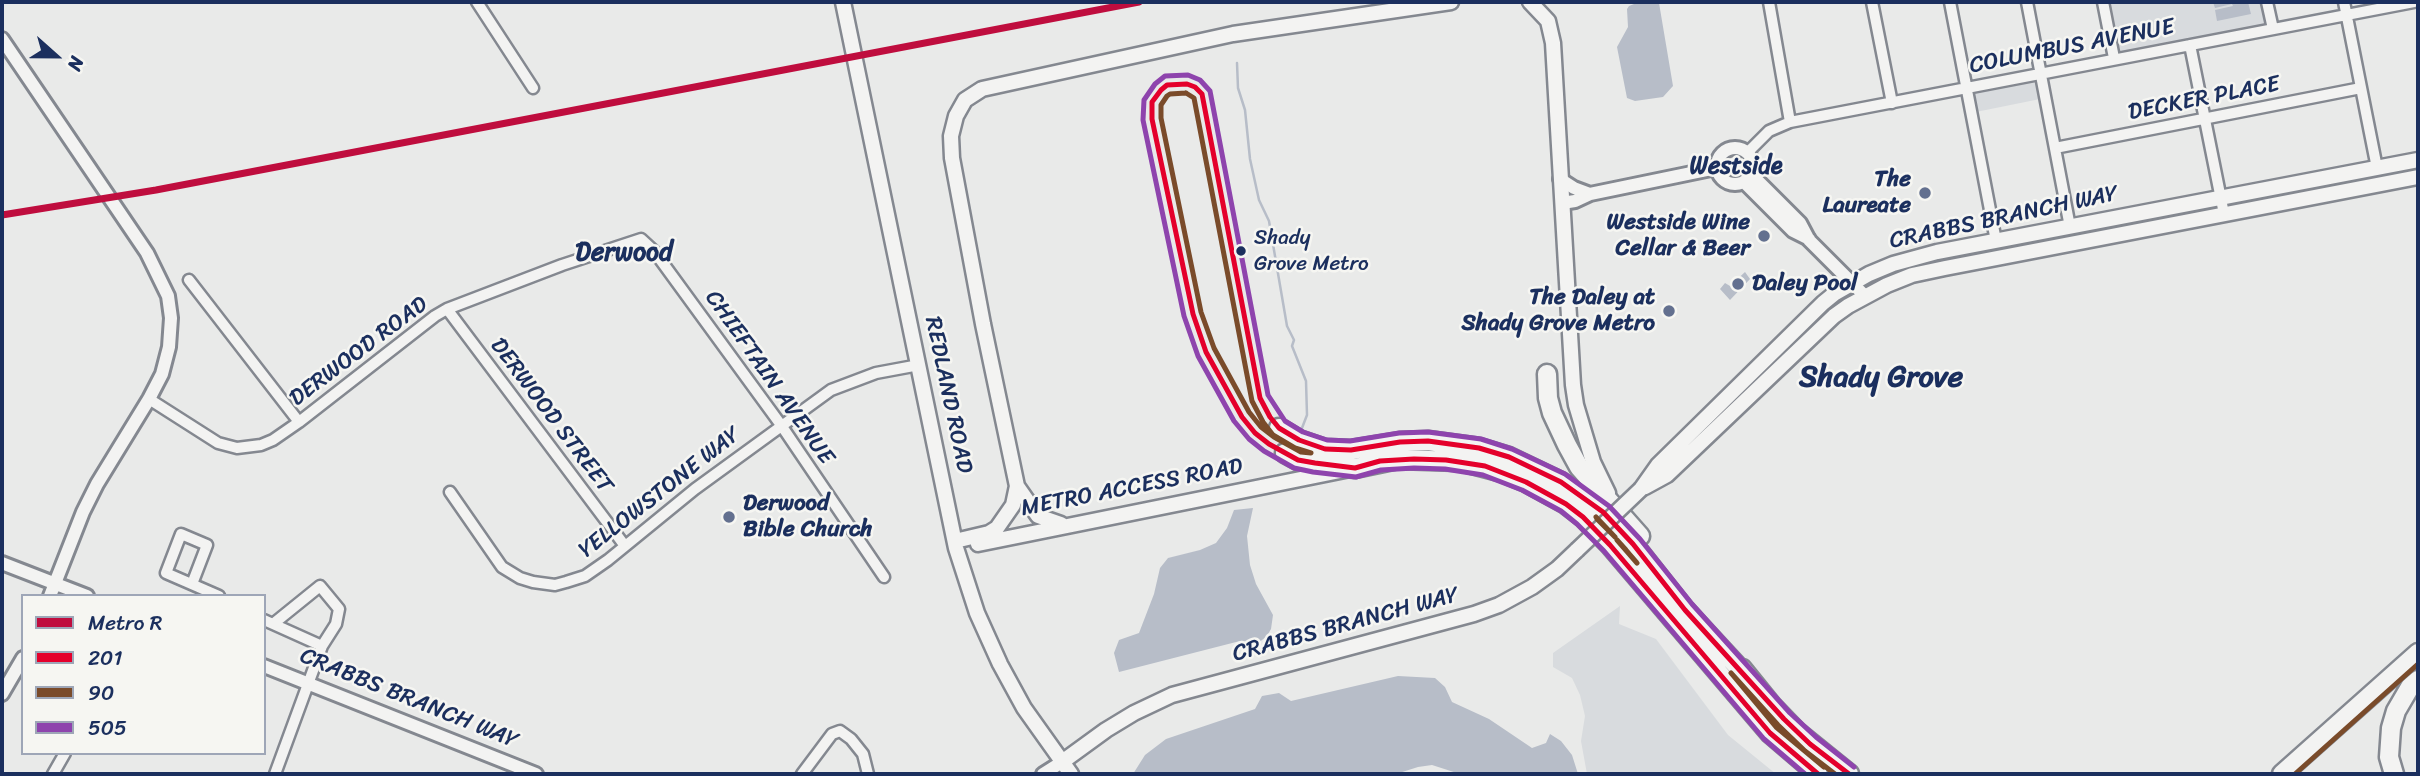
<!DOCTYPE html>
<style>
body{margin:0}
#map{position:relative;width:2420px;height:776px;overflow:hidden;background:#e9eae9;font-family:Sriracha,sans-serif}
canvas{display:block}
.frame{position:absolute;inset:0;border:4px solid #1b2f5e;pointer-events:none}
.legend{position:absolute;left:21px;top:594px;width:245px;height:161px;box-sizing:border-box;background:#f6f6f2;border:2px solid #9ea6b7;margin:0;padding:9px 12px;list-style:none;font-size:21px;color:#1b2f5e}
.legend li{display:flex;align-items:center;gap:14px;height:35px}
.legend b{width:35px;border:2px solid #9ea6b7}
.north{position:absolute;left:21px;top:21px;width:70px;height:70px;-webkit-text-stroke:5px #f6f6f2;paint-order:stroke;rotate:111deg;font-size:19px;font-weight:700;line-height:28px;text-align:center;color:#1b2f5e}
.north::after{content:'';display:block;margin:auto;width:24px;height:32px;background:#1b2f5e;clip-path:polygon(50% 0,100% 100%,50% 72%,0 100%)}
</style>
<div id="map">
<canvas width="2420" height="776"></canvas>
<div class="frame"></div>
<ul class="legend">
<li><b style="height:9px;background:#bf0d3e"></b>Metro R</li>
<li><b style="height:9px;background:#e4002b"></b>201</li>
<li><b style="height:9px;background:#7a4b2a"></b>90</li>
<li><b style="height:9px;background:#8e44ad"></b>505</li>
</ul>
<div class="north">N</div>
</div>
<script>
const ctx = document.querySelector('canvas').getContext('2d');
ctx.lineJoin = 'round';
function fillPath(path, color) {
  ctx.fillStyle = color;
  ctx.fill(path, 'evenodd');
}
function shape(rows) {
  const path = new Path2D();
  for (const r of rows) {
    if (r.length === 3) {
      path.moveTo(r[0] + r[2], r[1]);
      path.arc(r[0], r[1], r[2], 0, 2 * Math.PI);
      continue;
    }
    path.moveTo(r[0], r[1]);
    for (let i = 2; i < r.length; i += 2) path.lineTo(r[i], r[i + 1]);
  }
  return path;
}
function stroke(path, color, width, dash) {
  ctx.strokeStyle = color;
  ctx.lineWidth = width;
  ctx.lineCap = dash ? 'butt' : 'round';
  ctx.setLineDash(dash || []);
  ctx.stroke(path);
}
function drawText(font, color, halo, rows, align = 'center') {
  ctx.font = font + ' Sriracha,sans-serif';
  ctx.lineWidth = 5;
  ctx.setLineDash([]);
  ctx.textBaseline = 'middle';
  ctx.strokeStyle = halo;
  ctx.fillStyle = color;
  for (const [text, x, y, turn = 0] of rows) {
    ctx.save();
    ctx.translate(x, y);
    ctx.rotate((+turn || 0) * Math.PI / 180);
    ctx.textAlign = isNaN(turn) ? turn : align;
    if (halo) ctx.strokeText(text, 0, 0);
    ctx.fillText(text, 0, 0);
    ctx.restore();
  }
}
fillPath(shape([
 [2103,2,2266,2,2271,28,2116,57],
 [2041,74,2045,98,1971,113,1965,89],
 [1620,606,1619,624,1656,639,1728,735,1776,774,1587,774,1581,741,1585,716,1580,695,1572,678,1553,667,1553,653]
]), '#d8dbde');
fillPath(shape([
 [1639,2,1659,3,1673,86,1663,97,1635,101,1627,98,1617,47,1628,27,1627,9,1629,6],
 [2213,2,2248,2,2251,14,2217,21,2215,10,2233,6,2232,4,2215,8],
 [1745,272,1750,279,1730,300,1720,289,1725,283,1730,286],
 [1253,508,1247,536,1250,565,1256,584,1273,615,1271,629,1267,636,1257,644,1240,641,1119,672,1114,653,1119,640,1139,633,1154,594,1160,568,1168,558,1200,550,1216,543,1227,528,1234,510],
 [1398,676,1435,678,1445,687,1452,702,1489,719,1532,748,1546,743,1550,734,1561,741,1572,755,1578,774,1460,774,1432,765,1418,767,1396,774,1133,774,1145,755,1166,739,1255,709,1262,696,1279,693,1291,701]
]), '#b7bdc8');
stroke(shape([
 [1237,63,1238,88,1245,110,1250,159,1259,200,1269,221,1287,326,1294,340,1292,346,1306,381,1307,415,1302,428]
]), '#b7bdc8', 2.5);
const minor = shape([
 [477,2,533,88],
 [1769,2,1790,122],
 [1872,2,1892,103],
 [1950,2,1996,241],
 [2027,2,2070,227],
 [2103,2,2114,58],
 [2267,2,2273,29],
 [2344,2,2377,168],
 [2190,45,2224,214],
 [2055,148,2361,88],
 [1747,153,1769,131,1790,122,2414,2],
 [189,280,299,422],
 [447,309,625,546],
 [149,399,218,443,237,448,261,445,273,440,299,422,435,316,447,309,562,265,641,239,654,251,781,425,884,577],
 [450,492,502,567,520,578,533,582,555,585,566,582,585,576,608,560,695,489,831,390,876,373,919,365],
 [192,584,207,545,181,534,166,573,219,596],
 [264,620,273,624,320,586,339,609,336,624,322,646,275,774],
 [273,624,322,646],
 [53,774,65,753],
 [802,774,832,734,840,731,851,739,863,754,868,774]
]);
const tertiary = shape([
 [2,39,147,253,168,296,171,318,169,347,162,374,149,399,97,484,83,512,50,596],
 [1735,166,18],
 [1751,174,1800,223,1809,240,1865,296],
 [1560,179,1574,188,1590,194],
 [1744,182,1793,231,1809,239],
 [1562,203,1575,201,1590,194,1716,168],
 [2,563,87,596],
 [264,666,536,774],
 [2,694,23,658],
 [1043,774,1062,762]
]);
const secondary = shape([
 [843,2,956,548,977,613,1000,664,1024,708,1071,774],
 [1530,2,1548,21,1553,43,1573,385,1576,405,1593,462,1608,493],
 [1017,486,1038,516,1061,524],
 [1645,487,1667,475,1834,316,1848,306,1887,285,1912,275,1945,268,2418,177],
 [1641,489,1658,465,1823,303,1834,294,1869,274,1893,264,1937,252,2418,160],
 [955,541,989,533,997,528,1013,505,1017,486,983,324,952,158,951,136,956,116,965,100,982,89,1233,34,1451,2],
 [978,544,1350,469],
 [1062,762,1106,730,1134,713,1172,695,1474,614,1499,605,1532,587,1557,569,1577,550]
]);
const motorway = shape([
 [1547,374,1548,398,1552,413,1567,445,1579,467,1640,536],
 [1279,428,1299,440,1325,449,1351,450,1400,442,1428,441,1479,448,1509,457,1561,482,1603,512,1633,544,1685,610,1749,679],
 [1285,453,1298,460,1315,463,1355,468,1398,459,1460,461,1502,472,1526,482,1566,504,1583,517,1610,545,1770,733,1818,774],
 [1742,669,1772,706,1797,732,1849,774],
 [2282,774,2418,653],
 [2394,774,2389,757,2391,728,2396,711,2410,687,2418,680]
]);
stroke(minor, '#848890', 15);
stroke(tertiary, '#848890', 18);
stroke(secondary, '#848890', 19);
stroke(motorway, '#848890', 23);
stroke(minor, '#f3f3f2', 10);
stroke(tertiary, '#f3f3f2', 12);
stroke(secondary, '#f3f3f2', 14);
stroke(motorway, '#f3f3f2', 18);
const secondaryBridge = shape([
 [1577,550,1641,489]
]);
stroke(secondaryBridge, '#848890', 19, []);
stroke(secondaryBridge, '#f3f3f2', 14);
stroke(shape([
 [1818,774,1770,733,1610,545,1583,517,1566,504,1526,482,1485,466,1446,460,1414,459,1380,461,1355,468,1315,463,1298,460,1269,444,1255,433,1242,417,1206,352,1193,314,1152,119,1152,102,1161,90,1167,85,1187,84,1195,87,1202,94,1260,398,1270,417,1279,428,1299,440,1325,449,1351,450,1400,442,1428,441,1479,448,1509,457,1561,482,1603,512,1633,544,1685,610,1784,719,1810,744,1849,774]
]), '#e4002b', 5);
stroke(shape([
 [1186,93,1194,98,1252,401,1263,422,1273,435,1295,448,1311,453,1301,452,1274,437,1261,427,1249,412,1214,348,1201,312,1161,118,1161,105,1167,96,1170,94,1186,93],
 [1596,517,1597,519,1615,537,1596,517],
 [1617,540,1626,550,1637,563,1617,540],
 [1824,767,1776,727,1731,673,1778,725,1805,751,1835,774],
 [2295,774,2418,664]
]), '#7a4b2a', 5);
stroke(shape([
 [1805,774,1764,739,1604,551,1577,524,1561,511,1522,490,1483,475,1445,469,1414,468,1381,470,1356,477,1313,472,1294,468,1264,451,1249,439,1234,421,1198,356,1184,316,1143,120,1144,100,1155,84,1165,76,1188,75,1200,80,1210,91,1268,395,1285,421,1303,432,1327,440,1350,441,1399,433,1428,432,1481,439,1512,449,1565,474,1609,506,1640,539,1692,604,1790,713,1816,737,1854,767]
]), '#8e44ad', 5);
stroke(shape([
 [2,215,156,190,1139,2]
]), '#bf0d3e', 7);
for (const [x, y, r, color] of [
 [1925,193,7,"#63708f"],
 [1764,236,7,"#63708f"],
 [1241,251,6,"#1b2f5e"],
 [1738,284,7,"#63708f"],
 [1669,311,7,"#63708f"],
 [729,517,7,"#63708f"]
]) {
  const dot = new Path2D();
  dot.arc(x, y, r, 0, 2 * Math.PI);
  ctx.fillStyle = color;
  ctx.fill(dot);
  stroke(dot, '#f6f6f2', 2.5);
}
drawText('21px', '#1b2f5e', '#f6f6f2', [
 ["Shady",1254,239],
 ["Grove Metro",1254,265]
], 'left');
drawText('23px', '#1b2f5e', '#f6f6f2', [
 ["COLUMBUS AVENUE",2072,47,-11],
 ["DECKER PLACE",2204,99,-11],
 ["CRABBS BRANCH WAY",2004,218,-12],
 ["DERWOOD ROAD",359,352,-37],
 ["CHIEFTAIN AVENUE",769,378,55],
 ["REDLAND ROAD",948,395,78],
 ["DERWOOD STREET",551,416,53],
 ["METRO ACCESS ROAD",1132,488,-11],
 ["YELLOWSTONE WAY",660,493,-38],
 ["CRABBS BRANCH WAY",1346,625,-15],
 ["CRABBS BRANCH WAY",409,699,22]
]);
drawText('bold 23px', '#1b2f5e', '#f6f6f2', [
 ["The",1911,180],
 ["Laureate",1911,206],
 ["Westside Wine",1750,223],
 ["Cellar & Beer",1750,249],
 ["Daley Pool",1752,284,"left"],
 ["The Daley at",1655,298],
 ["Shady Grove Metro",1655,324],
 ["Derwood",743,504,"left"],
 ["Bible Church",743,530,"left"]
], 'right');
drawText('bold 24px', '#1b2f5e', '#f6f6f2', [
 ["Westside",1736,167]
]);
drawText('bold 26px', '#1b2f5e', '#f6f6f2', [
 ["Derwood",624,253]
]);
drawText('bold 30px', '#1b2f5e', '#f6f6f2', [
 ["Shady Grove",1881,378]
]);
</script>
